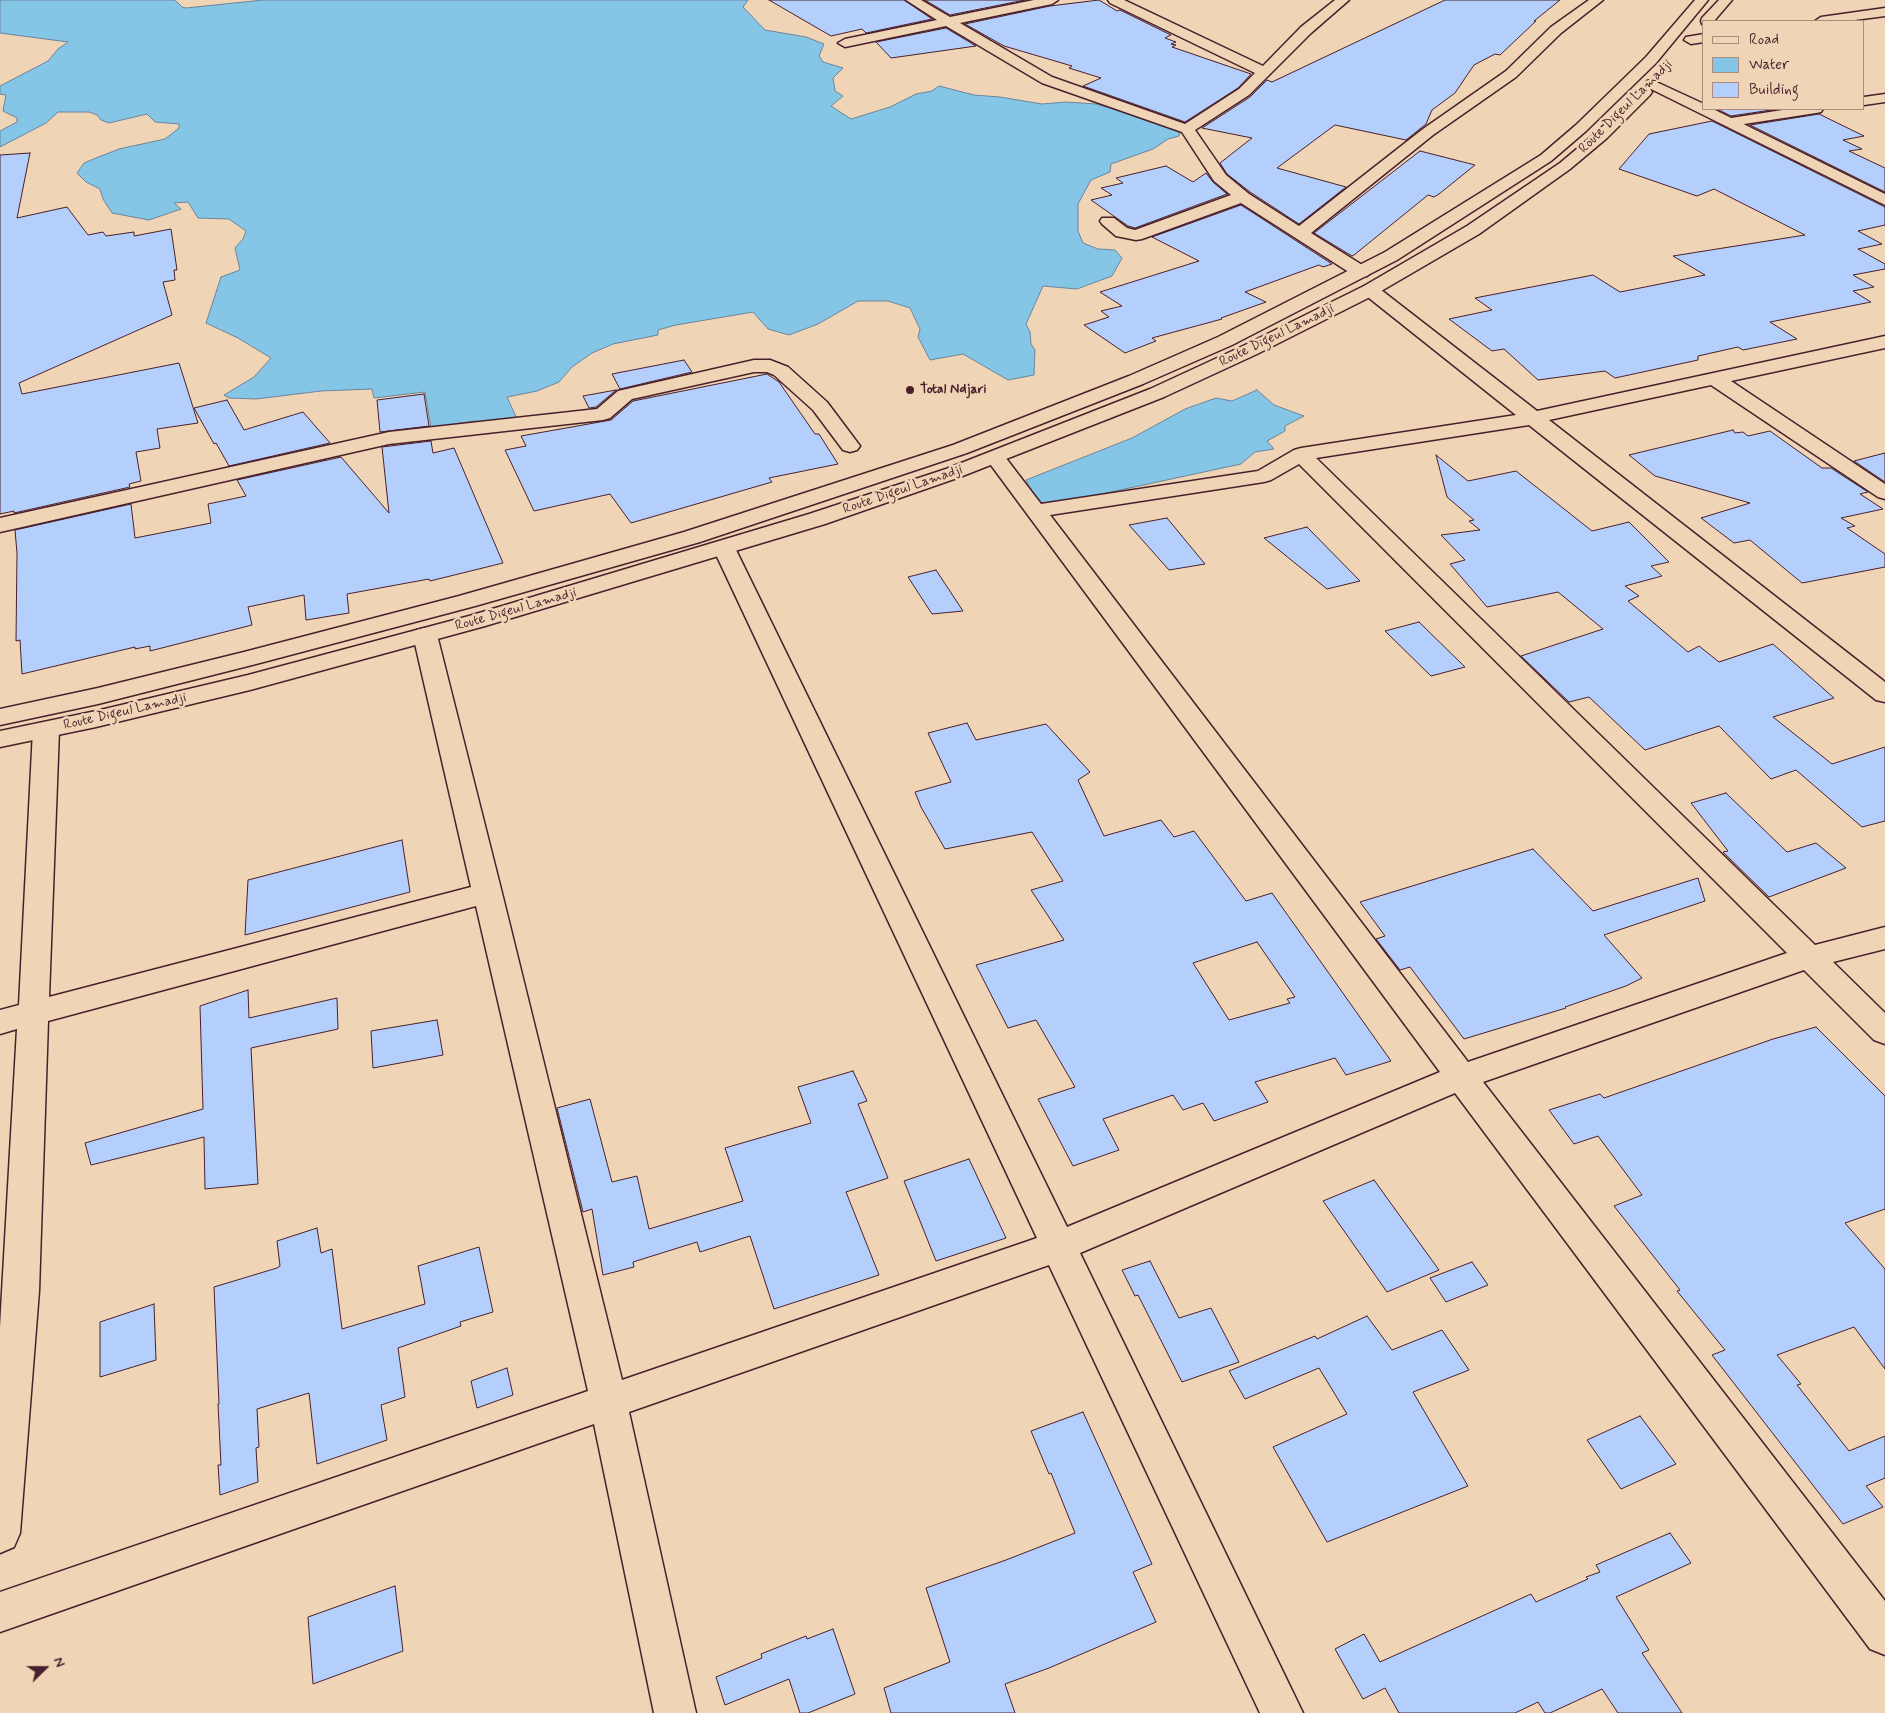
<!DOCTYPE html>
<style>
body{margin:0}
#map{position:relative;width:1885px;height:1713px;overflow:hidden;background:#efd5b6;font-family:Mynerve,sans-serif}
canvas{display:block}
.legend{position:absolute;left:1702px;top:20px;width:162px;height:90px;box-sizing:border-box;background:#efd5b6;border:1px solid #ad8c7e;margin:0;padding:6px 9px;list-style:none;font-size:15px;color:#4a1f2b}
.legend li{display:flex;align-items:center;gap:10px;height:25px}
.legend b{width:25px;border:1px solid #ad8c7e}
.north{position:absolute;left:20px;top:1643px;width:50px;height:50px;-webkit-text-stroke:4px #efd5b6;paint-order:stroke;rotate:68deg;font-size:14px;font-weight:700;line-height:20px;text-align:center;color:#4a1f2b}
.north::after{content:'';display:block;margin:auto;width:18px;height:22px;background:#4a1f2b;clip-path:polygon(50% 0,100% 100%,50% 72%,0 100%)}
</style>
<div id="map">
<canvas width="1885" height="1713"></canvas>
<ul class="legend">
<li><b style="height:6px;background:#efd5b6"></b>Road</li>
<li><b style="height:14px;background:#85c6e6"></b>Water</li>
<li><b style="height:14px;background:#b5cffd"></b>Building</li>
</ul>
<div class="north">N</div>
</div>
<script>
const ctx = document.querySelector('canvas').getContext('2d');
ctx.lineJoin = 'round';
function fillPath(path, color) {
  ctx.fillStyle = color;
  ctx.fill(path, 'evenodd');
}
function shape(rows) {
  const path = new Path2D();
  for (const r of rows) {
    path.moveTo(r[0], r[1]);
    for (let i = 2; i < r.length; i += 2) path.lineTo(r[i], r[i + 1]);
  }
  return path;
}
function stroke(path, color, width, dash) {
  ctx.strokeStyle = color;
  ctx.lineWidth = width;
  ctx.lineCap = dash ? 'butt' : 'round';
  ctx.setLineDash(dash || []);
  ctx.stroke(path);
}
function drawText(font, color, halo, rows, align = 'center') {
  ctx.font = font + ' Mynerve,sans-serif';
  ctx.lineWidth = 5;
  ctx.setLineDash([]);
  ctx.textBaseline = 'middle';
  ctx.strokeStyle = halo;
  ctx.fillStyle = color;
  for (const [text, x, y, turn = 0] of rows) {
    ctx.save();
    ctx.translate(x, y);
    ctx.rotate((+turn || 0) * Math.PI / 180);
    ctx.textAlign = isNaN(turn) ? turn : align;
    if (halo) ctx.strokeText(text, 0, 0);
    ctx.fillText(text, 0, 0);
    ctx.restore();
  }
}
const water = shape([
 [0,0,175,0,182,7,186,8,263,0,748,0,743,7,765,30,806,37,824,44,819,56,823,62,843,68,833,78,835,91,843,96,831,106,851,119,890,107,916,94,932,91,939,86,974,95,1000,97,1042,104,1066,102,1096,104,1131,114,1180,132,1179,136,1168,139,1153,149,1111,164,1110,172,1091,180,1078,204,1078,231,1083,243,1098,249,1115,250,1122,258,1112,276,1077,289,1043,286,1026,324,1030,332,1031,344,1035,350,1034,375,1008,380,963,354,930,360,918,337,920,329,910,308,888,301,858,301,818,324,789,335,768,329,753,312,676,325,658,330,658,335,613,344,592,353,572,367,559,382,537,391,507,397,516,417,498,423,474,421,431,428,425,392,374,398,372,389,321,391,256,399,229,398,224,395,254,377,271,358,238,338,206,323,221,277,240,270,235,248,243,239,246,231,229,219,198,218,188,202,174,203,181,209,149,220,112,213,103,199,100,189,86,182,77,173,84,163,96,158,119,149,165,139,179,128,179,124,155,122,147,114,109,123,101,120,97,115,89,112,58,112,46,123,0,147,0,131,17,122,17,118,3,111,6,95,0,94,0,86,48,61,58,49,68,42,0,33,0,0],
 [1257,390,1274,405,1304,416,1285,426,1285,431,1267,441,1274,449,1255,452,1241,464,1046,506,1033,495,1026,480,1132,438,1185,409,1216,398,1232,401,1257,390]
]);
fillPath(water, '#85c6e6');
stroke(water, '#6d839b', 1);
const building = shape([
 [769,0,904,0,932,19,866,33,862,29,831,36,769,0],
 [925,0,1025,0,950,15,925,0],
 [1099,0,1117,11,1120,10,1171,35,1165,38,1176,42,1171,44,1176,45,1172,47,1251,74,1238,88,1185,122,1083,86,1101,78,1069,68,1072,66,1004,46,965,24,1050,6,1099,0],
 [1445,0,1560,0,1534,21,1536,21,1500,55,1495,54,1474,65,1455,93,1432,110,1426,124,1406,140,1335,125,1277,168,1346,187,1299,224,1250,192,1227,174,1220,163,1252,138,1202,128,1250,97,1267,80,1272,82,1445,0],
 [946,28,976,46,891,58,876,42,946,28],
 [1717,109,1778,109,1731,116,1717,109],
 [1819,114,1864,136,1843,140,1862,149,1849,151,1885,168,1885,192,1750,125,1819,114],
 [1712,121,1885,207,1885,225,1858,231,1882,244,1858,249,1885,264,1885,269,1853,275,1874,287,1853,291,1871,302,1770,322,1797,339,1743,350,1738,347,1698,356,1698,360,1615,378,1605,371,1538,380,1504,349,1492,351,1449,319,1492,310,1475,298,1593,275,1620,292,1705,275,1673,256,1805,235,1714,189,1697,196,1619,169,1649,134,1712,121],
 [1420,151,1475,165,1439,194,1434,197,1428,195,1354,255,1352,256,1314,233,1420,151],
 [30,153,17,218,67,207,88,235,103,232,106,236,134,232,134,236,171,229,177,270,174,270,175,280,163,282,172,315,19,383,22,394,179,363,198,423,157,429,160,448,136,452,141,481,129,484,130,487,14,513,14,511,0,514,0,155,30,153],
 [1166,166,1193,182,1206,173,1213,182,1227,194,1135,228,1128,226,1091,200,1112,195,1101,188,1123,183,1116,178,1166,166],
 [1241,205,1332,264,1323,267,1319,265,1245,292,1266,302,1221,318,1222,319,1152,338,1156,341,1125,353,1084,325,1109,317,1101,311,1122,306,1100,292,1199,261,1152,237,1241,205],
 [684,360,692,372,620,389,612,374,684,360],
 [767,374,779,382,815,434,819,434,838,464,769,478,772,482,631,523,610,494,534,511,505,450,526,446,521,436,611,420,633,401,767,374],
 [616,390,596,407,589,408,583,396,616,390],
 [424,394,429,426,380,432,377,400,424,394],
 [227,400,244,430,303,412,330,443,229,466,216,443,214,444,194,408,227,400],
 [1733,430,1735,433,1743,432,1748,436,1770,431,1822,468,1831,468,1868,492,1860,494,1883,509,1841,518,1855,526,1847,528,1885,554,1885,567,1802,583,1750,540,1734,543,1701,518,1750,503,1655,476,1629,455,1733,430],
 [431,441,433,453,454,448,503,563,430,581,429,579,347,594,349,613,306,620,304,595,248,607,252,625,150,651,150,646,135,649,135,647,22,674,20,640,16,641,17,553,15,530,131,504,135,538,211,523,208,504,246,496,237,480,341,457,389,513,382,447,431,441],
 [1885,453,1885,482,1854,461,1885,453],
 [1436,455,1468,481,1516,471,1592,531,1629,522,1669,562,1651,566,1662,576,1625,586,1639,596,1628,601,1688,652,1699,646,1719,662,1773,644,1834,698,1773,717,1832,764,1885,747,1885,821,1862,827,1796,770,1771,779,1719,726,1645,750,1589,697,1569,702,1521,656,1603,629,1558,592,1487,607,1450,564,1465,560,1441,535,1480,530,1469,521,1474,520,1447,497,1436,455],
 [1167,518,1205,564,1169,570,1129,525,1167,518],
 [1307,527,1360,581,1327,589,1264,538,1307,527],
 [936,570,963,611,932,614,908,577,936,570],
 [1419,622,1465,667,1431,676,1385,631,1419,622],
 [967,723,976,740,1046,724,1090,772,1078,780,1104,836,1161,820,1174,837,1194,831,1246,901,1272,893,1391,1061,1346,1075,1335,1058,1255,1082,1268,1102,1214,1121,1203,1103,1183,1110,1173,1095,1103,1119,1119,1150,1073,1166,1038,1099,1075,1087,1036,1020,1008,1028,976,965,1064,940,1031,890,1063,881,1032,832,945,849,921,807,915,792,951,782,928,733,967,723],
 [1257,942,1295,997,1287,999,1290,1003,1229,1020,1193,963,1257,942],
 [1726,793,1787,852,1816,843,1846,868,1769,897,1723,852,1728,851,1691,803,1726,793],
 [402,840,410,892,245,935,248,880,402,840],
 [1533,849,1593,911,1698,878,1705,901,1604,935,1642,978,1626,986,1565,1007,1566,1008,1464,1039,1410,967,1400,970,1376,939,1385,936,1360,902,1533,849],
 [248,990,249,1018,337,998,338,1029,251,1048,258,1184,205,1189,204,1137,91,1165,85,1143,203,1109,200,1006,248,990],
 [437,1020,443,1055,373,1068,371,1031,437,1020],
 [1816,1027,1885,1096,1885,1209,1845,1223,1885,1269,1885,1369,1854,1327,1777,1355,1801,1384,1797,1385,1849,1451,1885,1436,1885,1478,1866,1486,1883,1507,1843,1524,1712,1355,1725,1350,1677,1291,1680,1290,1614,1206,1642,1195,1598,1136,1574,1144,1549,1110,1600,1094,1604,1098,1773,1039,1816,1027],
 [853,1071,867,1101,858,1104,888,1178,846,1192,879,1275,774,1309,750,1236,700,1252,697,1242,633,1262,634,1267,603,1275,592,1209,583,1212,557,1108,590,1099,612,1182,637,1176,649,1229,743,1201,725,1148,811,1123,798,1087,853,1071],
 [969,1159,1006,1238,936,1261,904,1181,969,1159],
 [1374,1180,1439,1270,1387,1292,1323,1201,1374,1180],
 [317,1228,321,1253,332,1249,342,1329,425,1304,418,1266,479,1247,493,1312,460,1322,461,1326,398,1348,405,1397,381,1405,387,1440,317,1464,309,1393,257,1409,259,1447,256,1448,258,1482,220,1495,218,1465,221,1465,218,1404,219,1404,214,1287,277,1268,280,1266,277,1241,317,1228],
 [1150,1261,1179,1318,1211,1308,1239,1362,1182,1382,1138,1295,1135,1296,1122,1270,1150,1261],
 [1472,1262,1488,1285,1446,1302,1430,1278,1472,1262],
 [154,1304,156,1360,100,1377,100,1322,154,1304],
 [1367,1316,1392,1350,1442,1330,1469,1370,1413,1392,1468,1486,1327,1542,1273,1447,1347,1414,1319,1368,1245,1399,1229,1371,1315,1336,1317,1339,1367,1316],
 [507,1368,513,1395,477,1408,471,1381,507,1368],
 [1083,1412,1152,1564,1133,1572,1156,1622,1049,1668,1005,1684,1015,1713,891,1713,884,1688,950,1662,926,1588,1006,1560,1075,1533,1051,1473,1049,1474,1031,1431,1083,1412],
 [1640,1416,1676,1464,1621,1489,1587,1440,1640,1416],
 [1670,1533,1691,1563,1616,1597,1649,1650,1642,1653,1682,1713,1618,1713,1602,1689,1550,1713,1545,1713,1538,1702,1515,1713,1399,1713,1385,1688,1363,1699,1335,1649,1364,1634,1380,1662,1531,1594,1536,1602,1588,1579,1586,1577,1600,1572,1596,1565,1670,1533],
 [395,1586,403,1651,313,1684,308,1617,395,1586],
 [833,1629,855,1694,808,1713,800,1713,789,1679,725,1705,716,1677,762,1658,761,1654,806,1636,807,1639,833,1629]
]);
fillPath(building, '#b5cffd');
stroke(building, '#4a1f2b', 1);
const minor = shape([
 [906,0,921,0,950,17,1034,0,1058,0,1052,4,960,23,1052,77,1185,124,1239,89,1255,73,1110,3,1108,0,1124,0,1263,66,1301,27,1335,0,1349,0,1311,33,1249,95,1195,130,1226,175,1249,194,1299,226,1423,129,1506,71,1551,27,1589,0,1603,0,1561,33,1516,77,1433,135,1311,233,1367,268,1370,272,1367,276,1361,277,1355,276,1241,203,1142,239,1136,240,1116,236,1102,224,1100,221,1102,218,1114,218,1127,228,1135,230,1231,195,1214,181,1182,132,1042,83,946,26,845,47,838,43,845,39,937,20,906,0],
 [1885,8,1885,16,1847,21,1815,21,1821,17,1885,8],
 [1704,34,1704,42,1691,44,1684,40,1686,37,1704,34],
 [1885,94,1885,102,1864,105,1864,97,1885,94],
 [1789,109,1823,109,1821,112,1816,113,1731,126,1726,125,1724,122,1726,119,1731,118,1789,109],
 [1370,285,1376,286,1537,411,1885,336,1885,348,1731,381,1885,484,1885,499,1878,497,1711,385,1549,420,1885,682,1885,702,1876,700,1529,425,1316,458,1815,945,1885,927,1885,949,1833,962,1885,1013,1885,1044,1874,1040,1804,970,1483,1082,1885,1601,1885,1655,1870,1649,1455,1093,1080,1253,1303,1713,1260,1713,1049,1265,629,1412,696,1713,654,1713,594,1424,0,1632,0,1592,588,1391,476,906,48,1021,39,1291,20,1533,14,1547,0,1553,0,1327,17,1029,0,1034,0,1010,19,1005,33,730,37,724,46,722,55,724,59,730,49,997,471,887,413,635,417,630,425,628,433,630,437,635,502,893,622,1380,1037,1238,713,548,716,543,724,541,732,543,735,548,1067,1227,1440,1072,985,457,988,453,995,451,1002,453,1041,504,1258,471,1294,450,1301,448,1516,415,1364,294,1361,290,1364,286,1370,285],
 [1299,464,1787,953,1468,1062,1050,515,1264,482,1271,480,1299,464],
 [754,360,770,360,788,367,827,402,860,446,857,450,850,452,843,450,813,410,774,375,767,372,754,372,632,399,610,418,603,420,389,444,0,532,0,518,389,432,597,409,618,391,754,360]
]);
const tertiary = shape([
 [1652,80,1704,104,1704,109,1713,109,1885,194,1885,205,1647,87,1645,84,1647,81,1652,80]
]);
const secondary = shape([
 [1695,0,1708,0,1656,63,1586,131,1551,161,1397,260,1232,345,1143,384,967,453,700,542,475,606,256,664,98,704,0,725,0,709,98,688,244,652,459,596,684,532,953,445,1129,376,1218,337,1385,252,1541,155,1576,125,1646,57,1695,0],
 [1719,0,1732,0,1714,21,1704,21,1702,24,1701,21,1702,18,1719,0],
 [1645,88,1650,89,1652,92,1650,95,1607,138,1570,169,1479,234,1376,294,1257,354,1164,397,960,477,825,524,485,626,250,690,96,727,0,747,0,731,96,711,248,675,469,616,809,514,946,469,1150,389,1243,346,1364,286,1467,226,1560,163,1597,132,1640,89,1645,88]
]);
stroke(minor, '#4a1f2b', 3);
stroke(tertiary, '#4a1f2b', 3);
stroke(secondary, '#4a1f2b', 3);
fillPath(minor, '#efd5b6');
fillPath(tertiary, '#efd5b6');
fillPath(secondary, '#efd5b6');
for (const [x, y, r, color] of [
 [910,390,5,"#4a1f2b"]
]) {
  const dot = new Path2D();
  dot.arc(x, y, r, 0, 2 * Math.PI);
  ctx.fillStyle = color;
  ctx.fill(dot);
  stroke(dot, '#efd5b6', 2);
}
drawText('14px', '#4a1f2b', '#efd5b6', [
 ["Route Digeul Lamadji",1626,107,-45],
 ["Route Digeul Lamadji",1277,336,-26],
 ["Route Digeul Lamadji",903,490,-19],
 ["Route Digeul Lamadji",516,610,-16],
 ["Route Digeul Lamadji",125,712,-13]
]);
drawText('bold 14px', '#4a1f2b', '#efd5b6', [
 ["Total Ndjari",920,390]
], 'left');
</script>
